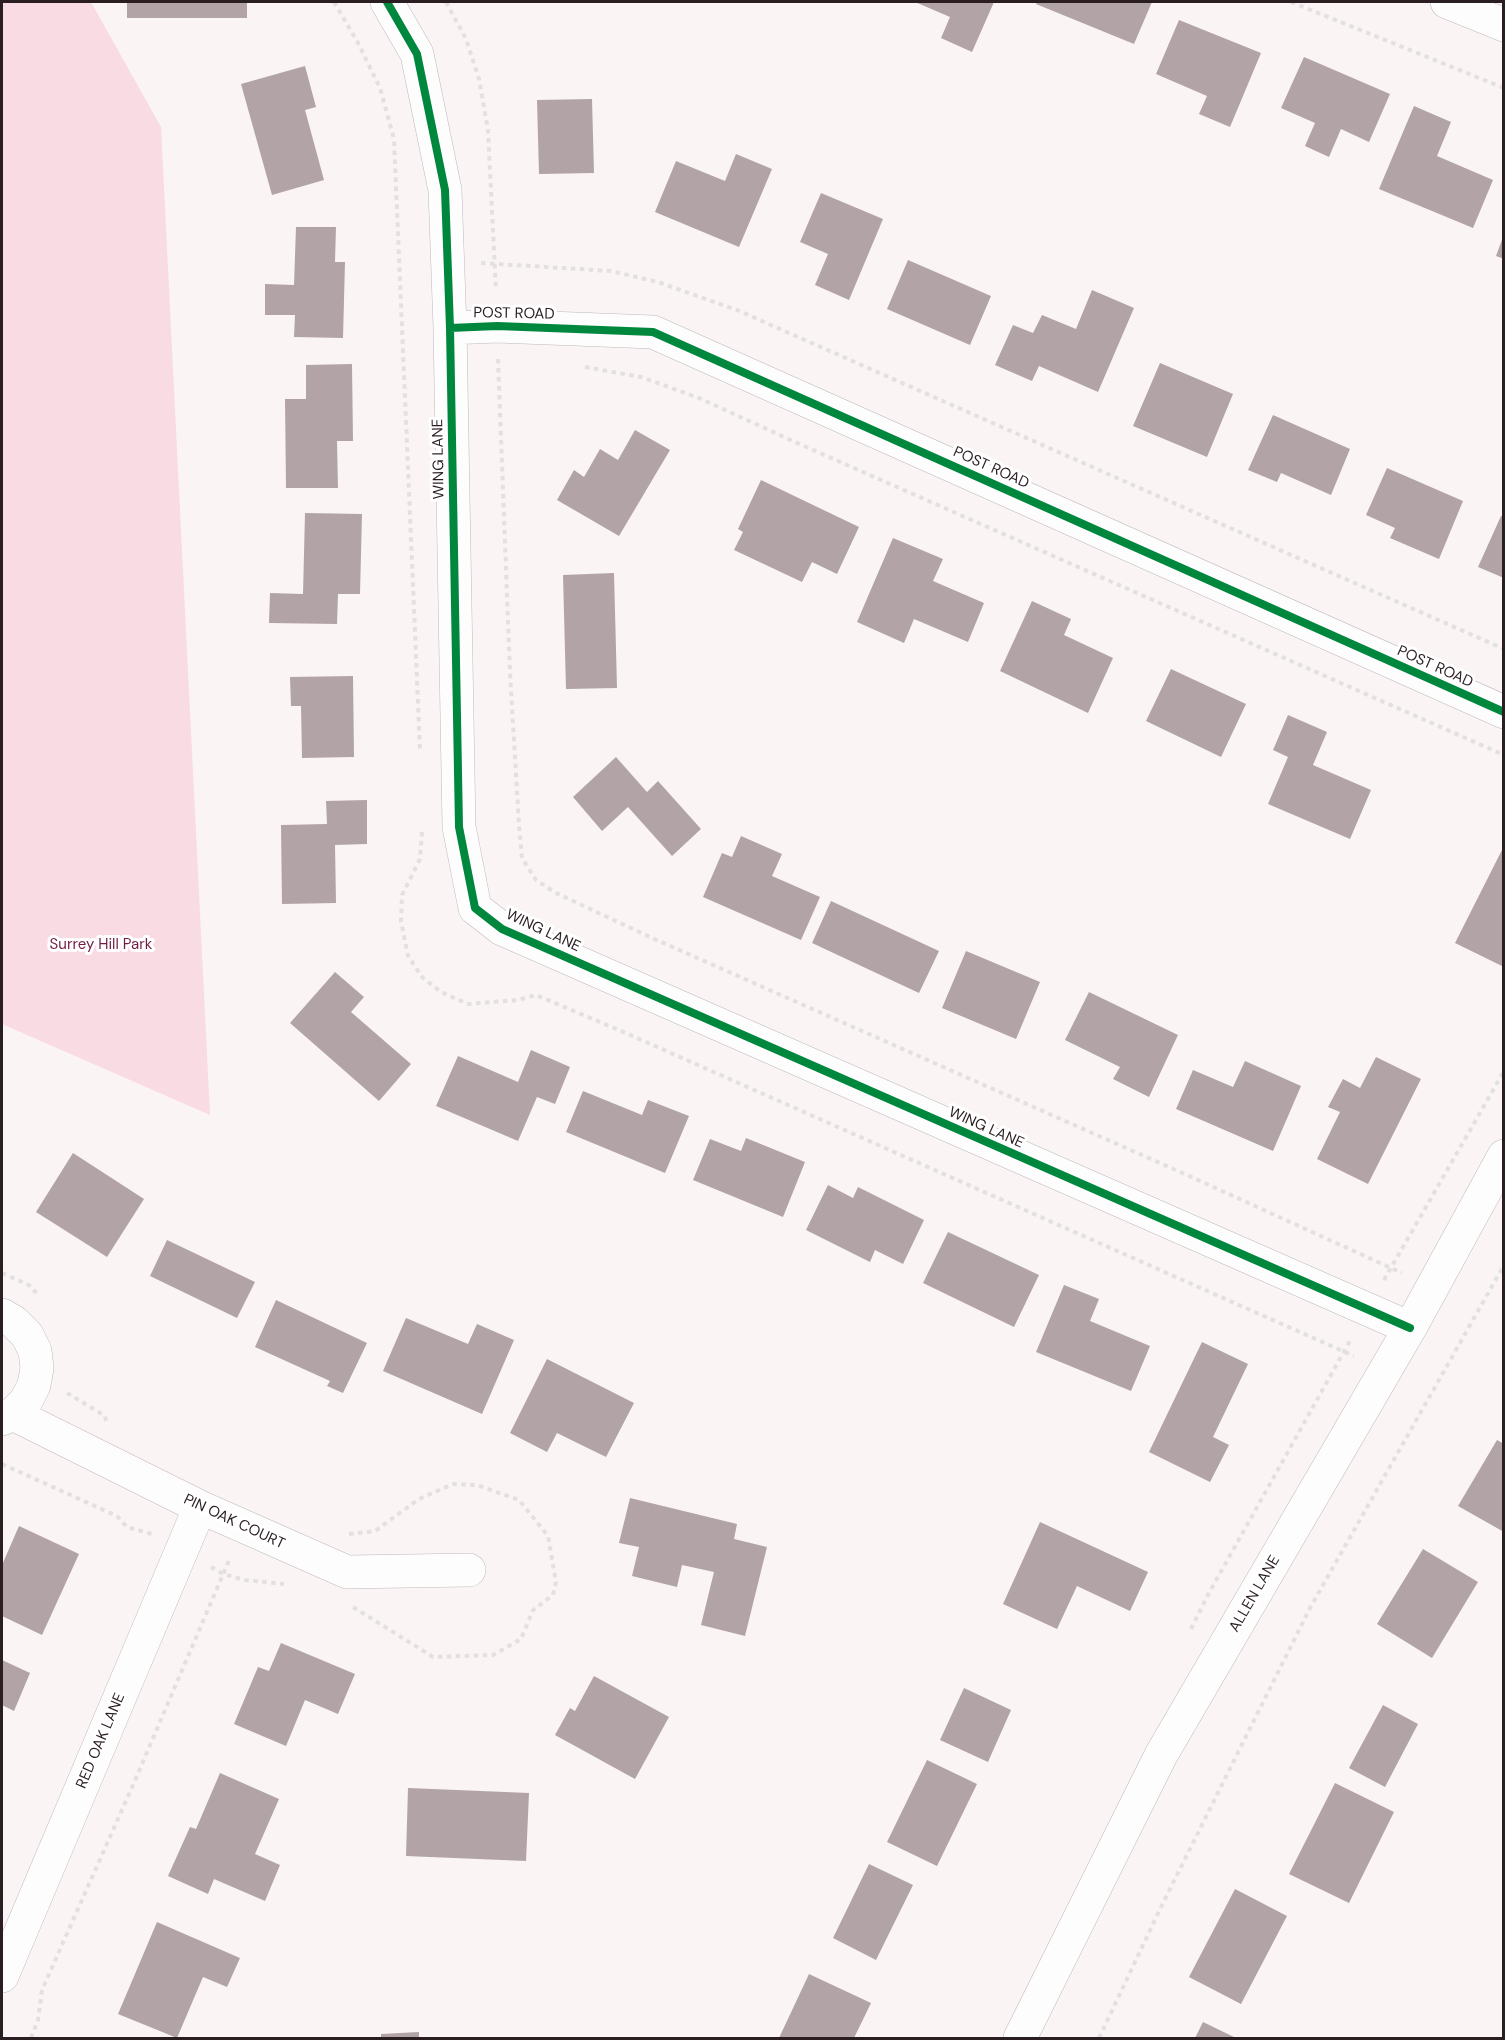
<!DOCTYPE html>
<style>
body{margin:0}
#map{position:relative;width:1505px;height:2040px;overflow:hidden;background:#faf4f5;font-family:"DM Sans",sans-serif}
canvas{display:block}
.frame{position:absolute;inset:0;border:3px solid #2a1e22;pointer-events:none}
</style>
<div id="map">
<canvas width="1505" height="2040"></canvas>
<div class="frame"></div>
</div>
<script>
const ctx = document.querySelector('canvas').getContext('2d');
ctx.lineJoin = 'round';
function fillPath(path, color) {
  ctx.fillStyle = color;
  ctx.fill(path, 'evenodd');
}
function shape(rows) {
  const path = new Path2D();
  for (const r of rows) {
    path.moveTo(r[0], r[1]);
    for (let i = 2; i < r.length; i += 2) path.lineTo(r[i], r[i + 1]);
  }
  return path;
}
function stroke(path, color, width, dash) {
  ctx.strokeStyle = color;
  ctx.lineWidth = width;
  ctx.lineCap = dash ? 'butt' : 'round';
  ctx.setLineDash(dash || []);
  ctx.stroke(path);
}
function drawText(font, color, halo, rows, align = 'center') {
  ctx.font = font + ' "DM Sans",sans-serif';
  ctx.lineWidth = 6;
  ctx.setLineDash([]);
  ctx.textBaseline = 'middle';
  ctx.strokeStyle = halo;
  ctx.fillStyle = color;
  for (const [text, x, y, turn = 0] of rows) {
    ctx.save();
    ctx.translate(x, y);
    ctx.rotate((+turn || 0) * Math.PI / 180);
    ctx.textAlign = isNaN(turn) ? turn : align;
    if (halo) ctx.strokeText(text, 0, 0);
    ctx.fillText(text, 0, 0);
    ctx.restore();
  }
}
fillPath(shape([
 [2,2,91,2,161,127,210,1115,2,1024]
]), '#f9dbe3');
fillPath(shape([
 [127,2,247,2,247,18,127,18],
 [915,2,994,2,972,52,941,38,950,17],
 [1037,2,1152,2,1134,44,1036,4],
 [1179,20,1261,53,1230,127,1199,114,1207,96,1156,74],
 [1304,57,1390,94,1369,142,1341,129,1329,157,1305,146,1315,123,1281,108],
 [305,66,316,107,305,110,324,180,272,195,241,84],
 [592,99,594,173,539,174,537,100],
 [1414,106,1451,122,1437,156,1493,180,1473,228,1379,189],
 [736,154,772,169,739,247,655,212,676,161,725,181],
 [821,193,883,219,849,300,815,285,828,254,800,242],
 [296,227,336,227,335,262,345,262,343,338,294,337,295,315,265,315,265,284,294,285],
 [1503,237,1504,237,1504,259,1496,256],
 [908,260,991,296,970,345,887,309],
 [1092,290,1134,308,1098,392,1039,366,1032,381,995,365,1013,325,1033,333,1042,315,1076,329],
 [1160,363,1233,394,1207,457,1133,426],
 [352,364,353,441,337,441,338,488,286,488,285,399,306,399,306,365],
 [1273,415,1350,449,1331,495,1281,473,1277,482,1248,470],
 [635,430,670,450,619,536,557,500,574,470,584,477,600,449,618,460],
 [1387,468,1463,501,1439,559,1390,538,1395,528,1366,515],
 [761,480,859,527,837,574,812,562,802,582,734,550,743,532,738,529],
 [305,513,362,514,360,594,338,594,337,624,269,623,270,593,303,594],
 [1501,516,1504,517,1504,578,1478,567],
 [893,538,943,559,933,581,984,603,968,642,914,619,904,643,857,622],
 [614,573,617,688,566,689,563,575],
 [1032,601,1071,619,1064,635,1113,658,1088,713,1000,671],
 [1171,669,1246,704,1221,757,1146,721],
 [353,676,354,757,302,758,301,706,291,706,290,677],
 [1288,715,1327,732,1313,765,1371,790,1350,839,1268,804,1288,757,1273,750],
 [616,757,647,792,658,781,701,829,672,856,628,807,602,831,573,797],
 [367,800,367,844,335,845,336,903,282,904,281,825,327,824,326,801],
 [741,836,782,854,772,876,820,897,801,940,703,897,722,853,732,857],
 [1504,846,1504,967,1455,943],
 [831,901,939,951,919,993,812,943],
 [966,951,1040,982,1016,1039,942,1008],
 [335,972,364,997,351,1012,411,1064,379,1101,290,1023],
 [1089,992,1178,1035,1149,1097,1113,1079,1120,1067,1065,1040],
 [531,1050,570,1067,555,1104,537,1097,518,1141,436,1106,458,1056,518,1082],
 [1376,1057,1421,1079,1368,1184,1317,1159,1340,1112,1328,1107,1343,1079,1360,1088],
 [1245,1061,1301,1086,1273,1151,1176,1109,1193,1070,1233,1087],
 [583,1091,642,1115,648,1100,689,1116,665,1173,566,1132],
 [746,1138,805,1162,783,1217,693,1180,710,1139,741,1151],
 [73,1153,144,1199,107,1257,36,1212],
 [828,1185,853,1198,858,1187,924,1220,903,1264,875,1250,870,1262,806,1230],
 [948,1232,1039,1275,1014,1327,923,1283],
 [167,1240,255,1282,237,1318,150,1276],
 [1064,1285,1099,1299,1090,1321,1150,1346,1131,1391,1036,1352],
 [276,1300,367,1343,343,1393,327,1386,330,1381,255,1347],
 [406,1318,468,1344,477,1324,514,1340,482,1414,383,1371],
 [1202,1342,1248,1364,1213,1437,1229,1445,1210,1482,1149,1452],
 [547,1359,634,1403,606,1457,557,1433,547,1452,510,1433],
 [1497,1440,1504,1444,1504,1532,1458,1506],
 [630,1498,737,1524,734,1539,767,1547,745,1636,701,1625,714,1572,682,1565,677,1587,632,1576,639,1547,619,1543],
 [1040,1522,1148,1572,1130,1611,1077,1586,1057,1629,1003,1604],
 [19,1526,79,1554,42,1635,2,1616,2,1565],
 [1423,1549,1478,1582,1432,1658,1377,1624],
 [281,1643,355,1674,338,1714,305,1700,286,1746,234,1724,258,1667,269,1671],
 [2,1660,30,1673,14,1711,2,1705],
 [594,1676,669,1717,635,1779,555,1735,570,1708,575,1711],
 [964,1688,1011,1710,988,1762,940,1740],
 [1383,1705,1418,1724,1385,1787,1349,1768],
 [927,1760,977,1784,937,1866,887,1842],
 [220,1773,279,1799,255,1854,280,1865,265,1901,214,1879,208,1894,168,1876,190,1827,196,1829],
 [1335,1783,1394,1812,1349,1903,1289,1874],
 [408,1788,529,1793,526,1861,406,1856],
 [869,1864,913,1885,876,1960,833,1938],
 [1235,1889,1287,1916,1241,2004,1189,1977],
 [157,1922,240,1958,227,1987,203,1977,177,2038,118,2014],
 [809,1974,871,2003,854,2038,779,2038],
 [1203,2022,1236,2038,1195,2038],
 [419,2032,419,2038,381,2038,381,2034]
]), '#b2a3a7');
const minor = shape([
 [387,2,417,54,445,190,450,328,459,827,475,908,502,929,1410,1328],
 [1447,2,1504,25],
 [450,328,497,326,653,332,1504,712],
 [2,1315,14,1322,27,1335,35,1351,37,1368,34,1385,26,1401,13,1414,2,1419],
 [13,1414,200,1507,347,1572,469,1570],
 [2,1976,200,1507],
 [1020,2038,1161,1755,1410,1328,1504,1156]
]);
stroke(minor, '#c0b8ba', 34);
stroke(shape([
 [334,2,357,41,380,88,394,139,420,750],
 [446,2,466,39,479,79,488,130,496,291],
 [1291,2,1504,88],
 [481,263,611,271,658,282,737,310,1504,649],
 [498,359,510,673,519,825,522,858,536,880,556,893,650,937,1187,1175,1402,1273],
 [585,367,641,377,699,398,795,442,1504,755],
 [422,832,420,859,402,895,401,921,408,956,422,977,441,992,468,1004,518,1000,536,995,628,1034,1354,1356],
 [2,1273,29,1285,37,1294],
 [1384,1280,1504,1071],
 [67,1393,105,1416,106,1421],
 [2,1464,117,1516,127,1527,152,1534],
 [349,1534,375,1531,419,1499,453,1484,477,1485,519,1500,548,1536,556,1582,553,1595,533,1610,521,1639,493,1655,433,1657,353,1607],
 [211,1567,223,1574,245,1580,284,1584],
 [1191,1629,1209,1593,1351,1339],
 [31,2038,38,2020,42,1990,133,1785,230,1558],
 [1099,2038,1162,1905,1310,1608,1504,1265]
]), '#e2e0e1', 4, [4.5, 4.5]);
stroke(minor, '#fefdfe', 33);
stroke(shape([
 [387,2,417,54,445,190,450,328,459,827,475,908,502,929,1410,1328],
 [450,328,497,326,653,332,1504,712]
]), '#00873e', 8);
drawText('15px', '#2a1e22', '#fff', [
 ["POST ROAD",514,314,1],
 ["WING LANE",439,459,-91],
 ["POST ROAD",991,468,24],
 ["POST ROAD",1435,667,24],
 ["WING LANE",543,931,25],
 ["WING LANE",986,1128,24],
 ["PIN OAK COURT",234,1522,25],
 ["ALLEN LANE",1255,1594,-60],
 ["RED OAK LANE",101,1741,-67]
]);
drawText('15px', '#701c40', '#fff', [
 ["Surrey Hill Park",101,945]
]);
</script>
